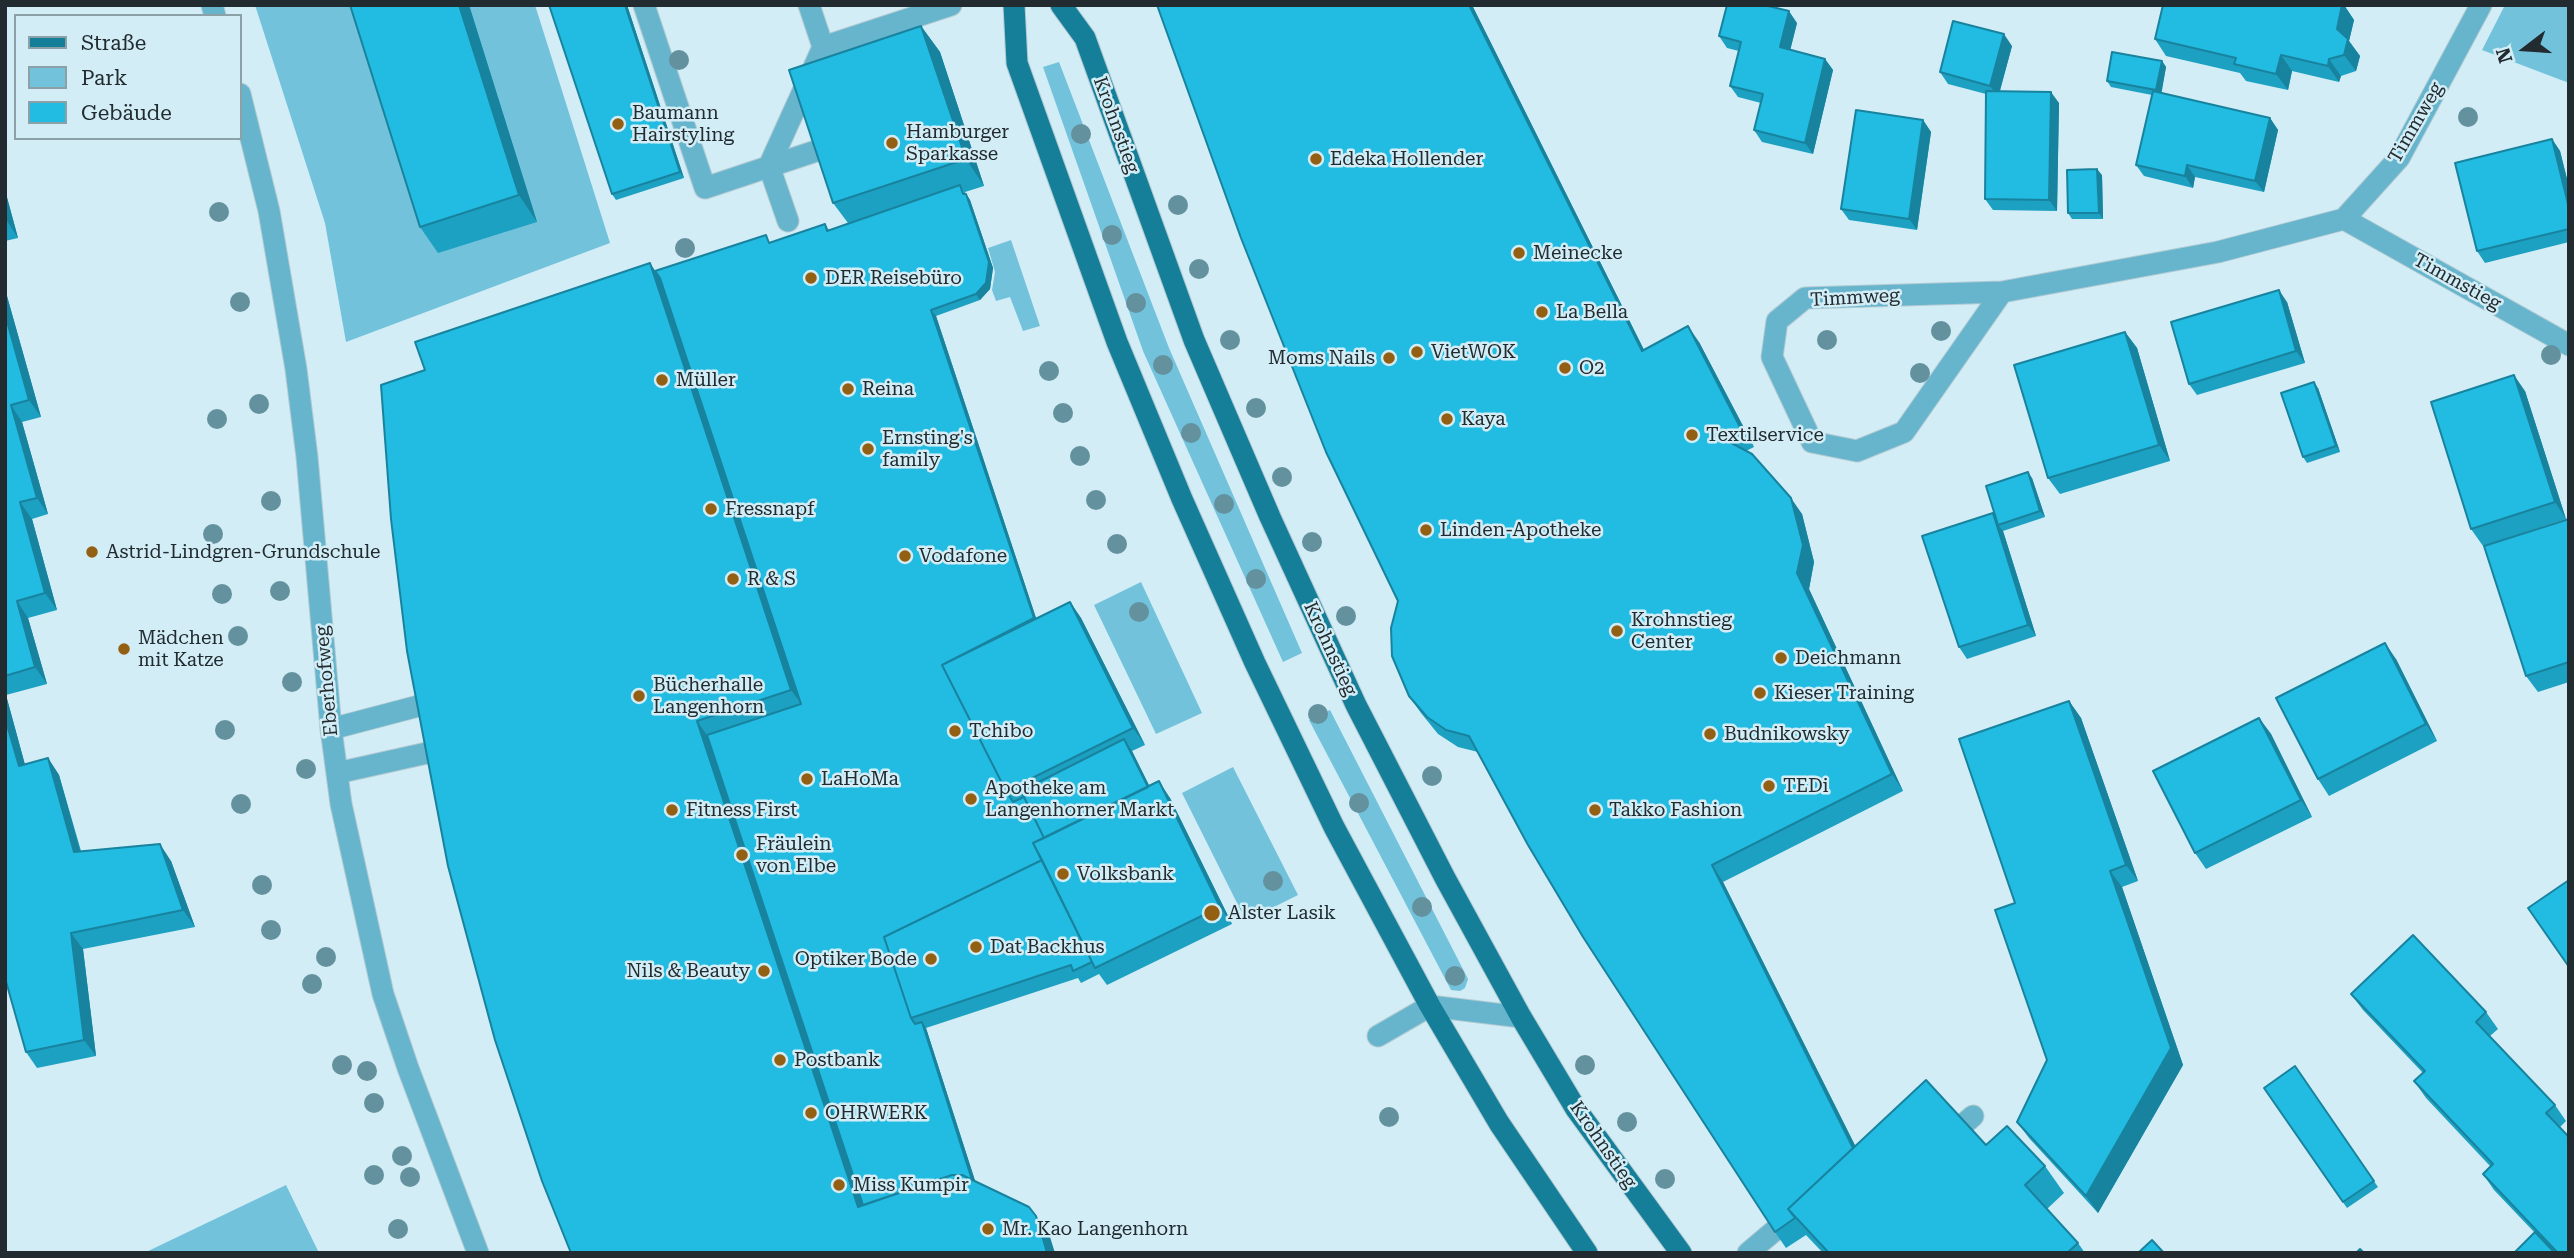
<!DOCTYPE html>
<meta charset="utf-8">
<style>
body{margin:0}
#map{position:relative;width:2574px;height:1258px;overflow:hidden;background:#d2edf6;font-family:"Roboto Serif",serif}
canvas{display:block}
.frame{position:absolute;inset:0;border:7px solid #222c30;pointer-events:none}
.legend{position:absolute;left:14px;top:14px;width:228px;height:126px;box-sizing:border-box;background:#d2edf6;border:2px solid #8ca0a7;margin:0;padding:9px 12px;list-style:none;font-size:21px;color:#222c30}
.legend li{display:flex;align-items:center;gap:14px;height:35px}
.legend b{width:35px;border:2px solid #8ca0a7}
.north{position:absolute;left:2490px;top:14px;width:70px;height:70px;-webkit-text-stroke:5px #d2edf6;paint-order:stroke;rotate:253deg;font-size:19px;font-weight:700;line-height:28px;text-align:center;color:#222c30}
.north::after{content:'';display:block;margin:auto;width:24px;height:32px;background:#222c30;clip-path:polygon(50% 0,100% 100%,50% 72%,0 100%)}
</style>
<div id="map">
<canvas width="2574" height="1258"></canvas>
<div class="frame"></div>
<ul class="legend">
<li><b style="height:9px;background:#157f99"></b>Straße</li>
<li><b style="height:19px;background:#73c2db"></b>Park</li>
<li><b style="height:19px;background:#22bbe1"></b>Gebäude</li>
</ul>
<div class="north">N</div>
</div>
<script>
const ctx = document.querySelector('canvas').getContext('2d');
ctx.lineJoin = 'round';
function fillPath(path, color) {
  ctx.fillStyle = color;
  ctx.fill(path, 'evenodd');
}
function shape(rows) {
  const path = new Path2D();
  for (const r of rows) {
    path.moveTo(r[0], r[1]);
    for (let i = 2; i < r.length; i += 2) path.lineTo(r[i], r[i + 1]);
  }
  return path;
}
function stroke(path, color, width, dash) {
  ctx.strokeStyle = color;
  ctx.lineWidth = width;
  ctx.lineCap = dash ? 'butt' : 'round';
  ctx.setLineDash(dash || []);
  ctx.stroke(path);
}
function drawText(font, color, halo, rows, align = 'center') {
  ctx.font = font + ' "Roboto Serif",serif';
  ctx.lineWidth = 5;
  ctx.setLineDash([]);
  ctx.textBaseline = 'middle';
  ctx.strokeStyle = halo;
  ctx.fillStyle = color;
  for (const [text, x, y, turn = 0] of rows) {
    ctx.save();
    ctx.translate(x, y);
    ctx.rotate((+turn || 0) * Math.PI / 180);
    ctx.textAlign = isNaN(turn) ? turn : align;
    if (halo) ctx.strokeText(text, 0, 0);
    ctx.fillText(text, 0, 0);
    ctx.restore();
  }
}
fillPath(shape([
 [255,5,535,5,610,243,346,342,325,223],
 [2505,5,2569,5,2569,83,2482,50],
 [1059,62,1169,348,1302,653,1283,662,1143,351,1043,67],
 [1011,240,1040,326,1023,331,1010,297,996,301,992,290,995,272,988,248],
 [1141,582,1202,713,1156,734,1094,605],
 [1330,710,1468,979,1465,988,1460,991,1451,990,1309,720],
 [1233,767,1298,895,1246,921,1182,793],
 [286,1185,319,1253,144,1253]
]), '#73c2db');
const minor = shape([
 [212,5,215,16],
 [644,5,705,188,825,148],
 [809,5,823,47],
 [240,94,269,211,296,369,307,457,331,729,341,804,383,994,408,1068,478,1253],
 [2344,219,2569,345],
 [788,221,769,166,823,47,951,5],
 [2002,292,1805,298,1777,321,1772,357,1812,442,1857,451,1904,432,2002,292,2218,252,2344,219,2399,158,2481,5],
 [331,729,426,704],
 [337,773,436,751],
 [1378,1036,1430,1006,1521,1017],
 [1943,1142,1973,1116],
 [1748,1253,1774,1231]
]);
const major = shape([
 [1014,5,1017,63,1117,342,1182,499,1255,663,1334,827,1430,1006,1499,1123,1587,1253],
 [1061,5,1085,38,1194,340,1270,517,1356,705,1445,878,1521,1017,1576,1109,1681,1253]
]);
stroke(minor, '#b2cad2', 23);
stroke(major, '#b2cad2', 23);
stroke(minor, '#66b5cd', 21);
stroke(major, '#157f99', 21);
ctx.fillStyle = '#63919e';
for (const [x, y] of [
 [679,60],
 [2468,117],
 [1081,134],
 [1178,205],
 [219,212],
 [1112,235],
 [685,248],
 [1199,269],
 [240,302],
 [1136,303],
 [1941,331],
 [1230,340],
 [1827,340],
 [2551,355],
 [1163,365],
 [1049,371],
 [1920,373],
 [259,404],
 [1256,408],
 [1063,413],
 [217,419],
 [1191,433],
 [1080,456],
 [1282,477],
 [1096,500],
 [271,501],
 [1224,504],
 [213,534],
 [1312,542],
 [1117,544],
 [1256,579],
 [280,591],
 [222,594],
 [1139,612],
 [1346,616],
 [238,636],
 [292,682],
 [1318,714],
 [225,730],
 [306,769],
 [1432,776],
 [1359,803],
 [241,804],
 [1273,881],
 [262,885],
 [1422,907],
 [271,930],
 [326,957],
 [1455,976],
 [312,984],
 [342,1065],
 [1585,1065],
 [367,1071],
 [374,1103],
 [1389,1117],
 [1627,1122],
 [402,1156],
 [374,1175],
 [410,1177],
 [1665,1179],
 [398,1229]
]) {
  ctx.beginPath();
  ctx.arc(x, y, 10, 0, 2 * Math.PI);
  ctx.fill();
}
fillPath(shape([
 [350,5,469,5,537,222,438,253,420,227],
 [627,5,684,178,616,200,612,194],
 [1157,5,1472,5,1644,350,1699,342,1754,447,1746,451,1802,514,1814,562,1809,589,1903,791,1723,882,1855,1146,1986,1145,2045,1166,2064,1193,2047,1209,2078,1243,2085,1253,1823,1253,1806,1235,1786,1248,1775,1232,1478,752,1458,747,1438,734,1421,713,1409,696,1398,601],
 [2344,5,2354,20,2349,41,2360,56,2356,71,2341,76,2339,82,2292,71,2288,90,2246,81,2240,73,2166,56,2155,39],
 [1797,23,1790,50,1825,59,1833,70,1813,154,1762,142,1754,130,1761,103,1738,97,1730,86,1739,51,1727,48,1719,36],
 [921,26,940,52,984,186,965,192,970,200,993,268,990,289,980,300,936,316,1036,618,1070,602,1081,618,1145,745,1132,751,1149,786,1170,798,1232,924,1107,985,1099,974,1081,983,1078,978,926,1028,975,1181,1050,1237,571,1253,425,370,655,271,771,242,825,224,829,230,848,223,833,203],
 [2012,46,2000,91,2059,103,2057,211,1993,210,1985,199,1986,94,1948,84,1940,72],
 [2162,61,2166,67,2161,93,2270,118,2278,130,2264,192,2195,177,2193,188,2144,176,2136,165,2152,95,2111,87,2107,81],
 [1923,120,1931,132,1917,230,1849,220,1841,209],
 [2552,139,2560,151,2569,187,2569,242,2485,263,2477,251],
 [2102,175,2103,219,2072,219,2068,213],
 [5,190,18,238,5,241],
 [5,289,41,417,22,422,48,514,32,519,57,610,28,618,47,684,6,695,25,765,48,758,59,775,81,851,171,861,195,927,83,949,96,1056,37,1068,26,1052,5,978],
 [2287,302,2305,363,2197,395,2189,384],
 [2125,332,2137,348,2170,461,2060,494,2048,478],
 [2318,388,2340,452,2307,463,2303,457],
 [2525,391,2566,519,2483,546,2471,529],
 [2032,478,2045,517,2003,531,2036,636,1967,659,1959,647,1993,513,1996,519],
 [2569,519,2569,682,2538,692,2526,676],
 [2396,659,2437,741,2329,796,2318,779],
 [2069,701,2081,718,2138,881,2122,887,2183,1065,2098,1213,2029,1138,2017,1122,2047,1060,2015,903],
 [2259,718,2271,734,2312,817,2206,869,2195,853],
 [2351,994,2486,1012,2498,1029,2490,1036,2555,1105,2566,1121,2560,1127,2569,1253,2514,1253,2535,1233,2494,1190,2483,1174,2490,1166,2426,1098,2414,1081,2423,1073,2363,1010],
 [2295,1066,2378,1187,2347,1208,2264,1088]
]), '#1da1c2');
fillPath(shape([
 [459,5,469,5,537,222,519,195],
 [625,5,627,5,684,178,680,172],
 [1469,5,1472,5,1653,368,1642,351],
 [2342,5,2344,5,2354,20,2349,41,2360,56,2356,71,2344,55,2337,29],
 [1789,11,1797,23,1788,59,1780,47],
 [921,26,940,52,984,186,966,159],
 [2004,34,2012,46,1998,97,1990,86],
 [2281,55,2292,71,2288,90,2276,74],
 [1825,59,1833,70,1813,154,1805,143],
 [2329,59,2341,76,2339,82,2328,66],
 [2162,61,2166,67,2161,96,2156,90],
 [2051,92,2059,103,2057,211,2049,200],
 [2270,118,2278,130,2264,192,2255,181],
 [1923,120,1931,132,1917,230,1909,219],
 [2552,139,2560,151,2569,187,2569,208],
 [2187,165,2195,177,2193,188,2185,176],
 [2097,169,2102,175,2103,219,2099,213],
 [5,190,18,238,7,221,5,215],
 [966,194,970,200,993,268,990,289,980,300,976,294],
 [650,263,664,284,806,710,791,690],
 [5,289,41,417,29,400,5,314],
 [2279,290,2287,302,2305,363,2296,351],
 [931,310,936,316,1038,624,1034,618],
 [1688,326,1699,342,1754,447,1742,431],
 [2125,332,2137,348,2170,461,2159,445],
 [2514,375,2525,391,2566,519,2555,502],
 [2314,382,2318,388,2340,452,2336,446],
 [11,405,22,422,48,514,37,498],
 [2028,472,2032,478,2045,517,2040,511],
 [1791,498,1802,514,1814,562,1809,589,1903,791,1892,774,1797,573],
 [20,502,32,519,57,610,45,593],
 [1993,513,2000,524,1998,525,2003,531,2036,636,2028,625],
 [17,601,28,618,47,684,35,667],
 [1070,602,1081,618,1145,745,1133,728],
 [2385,643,2396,659,2437,741,2426,724],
 [5,694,6,695,30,783,19,766,5,718],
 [2069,701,2081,718,2138,881,2126,865],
 [2259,718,2271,734,2312,817,2301,800],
 [697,721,711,741,871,1221,858,1207],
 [1124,739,1132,751,1158,803,1150,792],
 [48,758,59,775,85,868,74,852],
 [1159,781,1170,798,1232,924,1220,907],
 [160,844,171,861,195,927,183,910],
 [1712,865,1723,882,1870,1175,1858,1159],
 [2110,871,2122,887,2183,1065,2098,1213,2086,1196],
 [71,933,83,949,96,1056,84,1040],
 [922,1022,926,1028,980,1196,975,1190],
 [1036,1216,1050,1237,1055,1253,1046,1253]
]), '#18839e');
const building = shape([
 [350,5,459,5,519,195,420,227,350,5],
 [549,5,625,5,680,172,612,194,549,5],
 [1157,5,1469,5,1642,351,1688,326,1742,431,1724,439,1752,454,1791,498,1803,545,1797,573,1892,774,1712,865,1853,1148,1788,1209,1795,1218,1775,1232,1583,937,1528,845,1469,736,1446,730,1427,717,1409,696,1392,656,1391,628,1398,601,1326,452,1241,238,1157,5],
 [1727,5,1764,5,1789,11,1780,47,1825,59,1805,143,1754,130,1763,94,1730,86,1741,42,1719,36,1727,5],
 [2163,5,2342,5,2337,29,2348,39,2344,55,2329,59,2328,66,2281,55,2276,74,2234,64,2236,58,2155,39,2163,5],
 [1953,21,2004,34,1990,86,1940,72,1953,21],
 [921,26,966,159,833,203,789,70,921,26],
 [2112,52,2162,61,2156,90,2107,81,2112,52],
 [1986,91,2051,92,2049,200,1985,199,1986,91],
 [2153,91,2270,118,2255,181,2187,165,2185,176,2136,165,2153,91],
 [1856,110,1923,120,1909,219,1841,209,1856,110],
 [2552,139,2569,208,2569,229,2477,251,2455,163,2552,139],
 [2097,169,2099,213,2068,213,2067,170,2097,169],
 [960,185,963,194,966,194,989,262,986,283,976,294,931,310,1034,618,942,665,1006,791,1013,802,1024,797,1044,838,1033,843,1042,860,884,937,911,1018,915,1024,922,1022,972,1180,962,1175,952,1175,863,1205,707,735,801,704,660,278,655,271,766,235,769,243,825,224,827,231,960,185],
 [650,263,791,690,697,721,858,1207,952,1175,962,1175,1029,1207,1036,1216,1046,1249,1046,1253,571,1253,542,1181,495,1040,448,866,407,651,391,519,381,385,425,370,415,342,650,263],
 [2279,290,2296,351,2189,384,2171,322,2279,290],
 [5,314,29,400,11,405,37,498,20,502,45,593,17,601,35,667,5,676,5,314],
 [2125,332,2159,445,2048,478,2014,365,2125,332],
 [2514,375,2555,502,2471,529,2431,402,2514,375],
 [2314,382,2336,446,2303,457,2281,393,2314,382],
 [2028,472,2040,511,1998,525,1986,486,2028,472],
 [1993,513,2028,625,1959,647,1922,536,1993,513],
 [2569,519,2569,662,2526,676,2484,546,2569,519],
 [1070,602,1133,728,1006,791,942,665,1070,602],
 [2385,643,2426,724,2318,779,2276,698,2385,643],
 [2069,701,2126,865,2110,871,2171,1048,2086,1196,2017,1122,2047,1060,1995,910,2015,903,1959,739,2069,701],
 [5,718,19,766,48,758,74,852,160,844,183,910,71,933,84,1040,26,1052,5,978,5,718],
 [2259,718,2301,800,2195,853,2153,771,2259,718],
 [1124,739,1148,787,1044,838,1021,791,1124,739],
 [1159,781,1220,907,1095,968,1033,843,1159,781],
 [1042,860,1092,962,1073,971,1071,965,911,1018,884,937,1042,860],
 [2569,880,2569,967,2528,908,2569,880],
 [2413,935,2486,1012,2476,1022,2555,1105,2546,1113,2569,1137,2569,1253,2558,1253,2483,1174,2493,1164,2414,1081,2425,1071,2351,994,2413,935],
 [2295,1066,2374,1181,2343,1202,2264,1088,2295,1066],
 [1926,1080,1986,1145,2007,1126,2045,1166,2025,1185,2078,1243,2067,1253,1829,1253,1788,1209,1926,1080],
 [2535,1232,2555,1253,2514,1253,2535,1232],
 [2152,1240,2164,1253,2138,1253,2152,1240],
 [2360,1249,2364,1253,2356,1253,2360,1249]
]);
fillPath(building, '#22bbe1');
stroke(building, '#18839e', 2);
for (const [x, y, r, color] of [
 [618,124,7,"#935f13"],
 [892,143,7,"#935f13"],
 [1316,159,7,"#935f13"],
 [1519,253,7,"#935f13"],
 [811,278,7,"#935f13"],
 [1542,312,7,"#935f13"],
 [1417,352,7,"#935f13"],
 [1389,358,7,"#935f13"],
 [1565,368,7,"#935f13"],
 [662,380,7,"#935f13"],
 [848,389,7,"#935f13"],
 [1447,419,7,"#935f13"],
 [1692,435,7,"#935f13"],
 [868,449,7,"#935f13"],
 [711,509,7,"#935f13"],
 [1426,530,7,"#935f13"],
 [92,552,7,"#935f13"],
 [905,556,7,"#935f13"],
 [733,579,7,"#935f13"],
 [1617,631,7,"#935f13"],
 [124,649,7,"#935f13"],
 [1781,658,7,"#935f13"],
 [1760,693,7,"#935f13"],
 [639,696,7,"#935f13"],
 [955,731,7,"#935f13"],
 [1710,734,7,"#935f13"],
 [807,779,7,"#935f13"],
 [1769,786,7,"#935f13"],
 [971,799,7,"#935f13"],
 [672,810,7,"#935f13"],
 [1595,810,7,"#935f13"],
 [742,855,7,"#935f13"],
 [1063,874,7,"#935f13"],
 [1212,913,9,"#935f13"],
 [976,947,7,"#935f13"],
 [931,959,7,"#935f13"],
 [764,971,7,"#935f13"],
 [780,1060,7,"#935f13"],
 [811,1113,7,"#935f13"],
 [839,1185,7,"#935f13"],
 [988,1229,7,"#935f13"]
]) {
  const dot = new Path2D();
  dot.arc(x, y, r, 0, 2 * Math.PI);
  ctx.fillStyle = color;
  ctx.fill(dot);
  stroke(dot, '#d2edf6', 2.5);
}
drawText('19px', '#222c30', '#d2edf6', [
 ["Baumann",632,113],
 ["Hairstyling",632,135],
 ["Hamburger",906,132],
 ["Sparkasse",906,154],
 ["Edeka Hollender",1330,159],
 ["Meinecke",1533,253],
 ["DER Reisebüro",825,278],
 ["La Bella",1556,312],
 ["VietWOK",1431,352],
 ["Moms Nails",1375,358,"right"],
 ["O2",1579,368],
 ["Müller",676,380],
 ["Reina",862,389],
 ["Kaya",1461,419],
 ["Textilservice",1706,435],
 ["Ernsting's",882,438],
 ["family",882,460],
 ["Fressnapf",725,509],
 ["Linden-Apotheke",1440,530],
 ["Astrid-Lindgren-Grundschule",106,552],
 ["Vodafone",919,556],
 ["R & S",747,579],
 ["Krohnstieg",1631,620],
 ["Center",1631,642],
 ["Mädchen",138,638],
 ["mit Katze",138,660],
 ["Deichmann",1795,658],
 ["Bücherhalle",653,685],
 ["Langenhorn",653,707],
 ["Kieser Training",1774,693],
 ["Tchibo",969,731],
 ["Budnikowsky",1724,734],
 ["LaHoMa",821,779],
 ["TEDi",1783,786],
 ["Apotheke am",985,788],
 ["Langenhorner Markt",985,810],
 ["Fitness First",686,810],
 ["Takko Fashion",1609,810],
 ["Fräulein",756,844],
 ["von Elbe",756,866],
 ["Volksbank",1077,874],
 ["Alster Lasik",1228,913],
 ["Dat Backhus",990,947],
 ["Optiker Bode",917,959,"right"],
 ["Nils & Beauty",750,971,"right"],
 ["Postbank",794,1060],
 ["OHRWERK",825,1113],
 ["Miss Kumpir",853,1185],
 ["Mr. Kao Langenhorn",1002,1229]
], 'left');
drawText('19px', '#222c30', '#d2edf6', [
 ["Timmweg",2416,123,-60],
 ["Krohnstieg",1116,125,70],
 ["Timmstieg",2457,282,29],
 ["Timmweg",1855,298,-3],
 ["Krohnstieg",1330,649,65],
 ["Eberhofweg",327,681,-95],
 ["Krohnstieg",1603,1145,55]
]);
</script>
